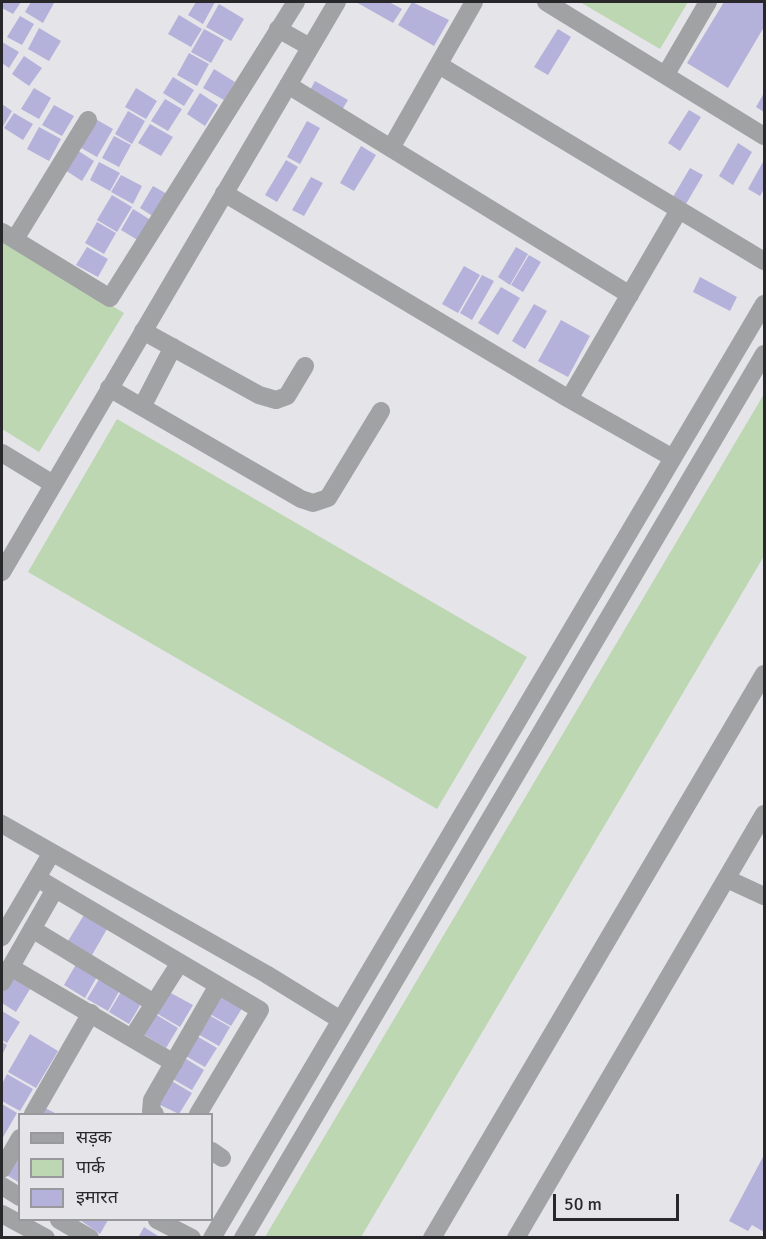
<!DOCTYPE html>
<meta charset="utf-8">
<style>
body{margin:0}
#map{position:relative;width:766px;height:1239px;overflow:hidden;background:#e5e4e9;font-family:Signika,"Noto Sans Devanagari",sans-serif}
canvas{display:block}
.frame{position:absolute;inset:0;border:3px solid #28282a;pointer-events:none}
.legend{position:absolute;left:18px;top:1113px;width:195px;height:108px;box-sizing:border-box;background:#e5e4e9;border:2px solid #99999d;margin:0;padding:8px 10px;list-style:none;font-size:18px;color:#28282a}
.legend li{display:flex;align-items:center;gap:12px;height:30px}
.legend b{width:30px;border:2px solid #99999d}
.scale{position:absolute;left:553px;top:1194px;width:126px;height:27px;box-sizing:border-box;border:3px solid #28282a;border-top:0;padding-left:8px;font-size:18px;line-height:21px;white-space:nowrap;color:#28282a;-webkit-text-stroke:4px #e5e4e9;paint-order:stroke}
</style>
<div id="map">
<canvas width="766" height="1239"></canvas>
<div class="frame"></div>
<ul class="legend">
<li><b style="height:8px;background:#a0a2a3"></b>सड़क</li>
<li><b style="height:16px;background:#bcd7b2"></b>पार्क</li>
<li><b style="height:16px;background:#b4b1da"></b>इमारत</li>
</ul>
<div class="scale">50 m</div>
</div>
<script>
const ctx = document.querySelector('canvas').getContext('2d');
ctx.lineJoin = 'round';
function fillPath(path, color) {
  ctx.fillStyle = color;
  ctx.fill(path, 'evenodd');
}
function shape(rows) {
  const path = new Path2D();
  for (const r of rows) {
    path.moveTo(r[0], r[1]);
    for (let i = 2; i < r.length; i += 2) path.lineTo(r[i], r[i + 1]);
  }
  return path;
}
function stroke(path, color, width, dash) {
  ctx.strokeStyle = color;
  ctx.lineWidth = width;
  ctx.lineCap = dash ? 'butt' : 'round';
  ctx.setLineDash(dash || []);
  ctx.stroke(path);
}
fillPath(shape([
 [580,2,688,2,660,49],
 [2,239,124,313,39,452,2,429],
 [764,394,764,556,361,1237,265,1237],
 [117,419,527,657,437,809,28,572]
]), '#bcd7b2');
fillPath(shape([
 [2,2,21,2,13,14,2,8],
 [31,2,54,3,43,23,25,12],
 [196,2,215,2,203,24,188,15],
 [356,2,389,2,402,9,393,23],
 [412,2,449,20,434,46,398,25],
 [724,2,764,2,764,27,728,88,687,63],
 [219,4,244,19,231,41,206,27],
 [179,15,202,29,191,47,168,34],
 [20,16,34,24,22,45,7,37],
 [39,28,61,41,49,61,28,49],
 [204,29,224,40,211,63,191,52],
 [558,29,571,37,548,75,534,67],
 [2,42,19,52,9,68,2,63],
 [189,53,209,64,197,86,177,75],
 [24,56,42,68,29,86,12,74],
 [214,69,235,82,224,100,203,88],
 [173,77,194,90,184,106,163,93],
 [315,81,348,100,340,113,308,94],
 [34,88,51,98,39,119,21,109],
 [136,88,157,101,146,119,125,107],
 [200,93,218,105,205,126,187,114],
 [764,93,764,112,756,107],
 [165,99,182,109,168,131,151,121],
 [2,104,12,111,2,128],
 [54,105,74,116,62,136,42,125],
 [689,110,701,117,680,151,668,143],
 [128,111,145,121,132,144,115,134],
 [14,113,33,124,23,140,4,128],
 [92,117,113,129,97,157,76,145],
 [307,121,320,128,300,164,287,157],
 [150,124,173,137,161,156,138,143],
 [39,127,61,139,49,161,27,149],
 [114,136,131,145,119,167,102,158],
 [738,143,752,152,733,185,719,176],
 [361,146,376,155,354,191,340,183],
 [77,150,94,161,82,181,65,170],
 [286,160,298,167,277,202,265,195],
 [764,160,764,189,760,196,748,189],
 [99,162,120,173,110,191,90,180],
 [690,168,703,175,683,209,670,202],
 [121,175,142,186,133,204,111,192],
 [311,177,323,183,304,216,292,210],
 [153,186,167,194,154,217,140,208],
 [112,195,132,207,117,232,97,220],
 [133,209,154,222,141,242,121,230],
 [97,222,116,233,104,254,85,243],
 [87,247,108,259,98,277,76,265],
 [516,247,528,254,510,285,498,277],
 [529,255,541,262,523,292,511,285],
 [464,266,480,275,458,313,442,304],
 [482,275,494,281,472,320,460,313],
 [700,277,737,297,730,311,693,292],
 [501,287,520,298,498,335,478,323],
 [534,304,547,311,525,349,512,341],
 [561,320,590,336,568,377,538,361],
 [84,915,107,929,92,955,68,941],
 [78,961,99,973,85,998,64,985],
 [8,976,30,989,16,1012,2,1003,2,987],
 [101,976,121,988,108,1011,87,999],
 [122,990,142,1002,129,1024,109,1012],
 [220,991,244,1005,231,1026,208,1013],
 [169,992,193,1005,180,1027,156,1013],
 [2,1011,20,1022,7,1043,2,1040],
 [155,1014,178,1028,166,1048,143,1034],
 [207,1014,230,1027,219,1046,196,1033],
 [30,1034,58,1051,36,1088,8,1072],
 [195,1035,217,1048,205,1067,184,1055],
 [2,1042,7,1045,2,1055],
 [183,1057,204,1070,192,1090,171,1078],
 [7,1074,33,1089,20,1111,2,1101,2,1084],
 [170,1080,192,1093,179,1114,156,1103],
 [2,1104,17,1113,2,1139],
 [45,1108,57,1114,41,1114],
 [20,1153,20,1183,5,1174],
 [764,1155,764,1232,752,1225,748,1231,729,1221],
 [80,1220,108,1220,100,1234],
 [144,1227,161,1238,138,1238]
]), '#b4b1da');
stroke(shape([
 [546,2,764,136],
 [278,29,310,47],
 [439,65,764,261],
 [666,74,708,2],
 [288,85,630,295],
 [391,148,474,2],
 [224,193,569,399,673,458],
 [2,232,110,298,296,2],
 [15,239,88,120],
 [143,331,259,395,276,400,287,396,305,366],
 [109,388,301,499,313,503,328,498,381,411],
 [569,399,679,210],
 [142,407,173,347],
 [2,453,53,484],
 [2,572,337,2],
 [2,824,266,974,339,1019],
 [37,878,260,1010,198,1114],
 [727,879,764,896],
 [32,929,154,1003],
 [2,937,51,854],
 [10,967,174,1063],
 [2,982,55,889],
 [132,1038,179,964],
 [33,1114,91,1013],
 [155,1114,151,1111,152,1100,217,987],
 [212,1151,222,1158],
 [2,1169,20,1138],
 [2,1186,20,1197],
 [2,1214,46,1238],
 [59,1220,90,1238],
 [157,1220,192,1238],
 [212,1238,764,304],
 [243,1238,764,354],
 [432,1238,764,674],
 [516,1238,764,814]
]), '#a0a2a3', 18);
</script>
